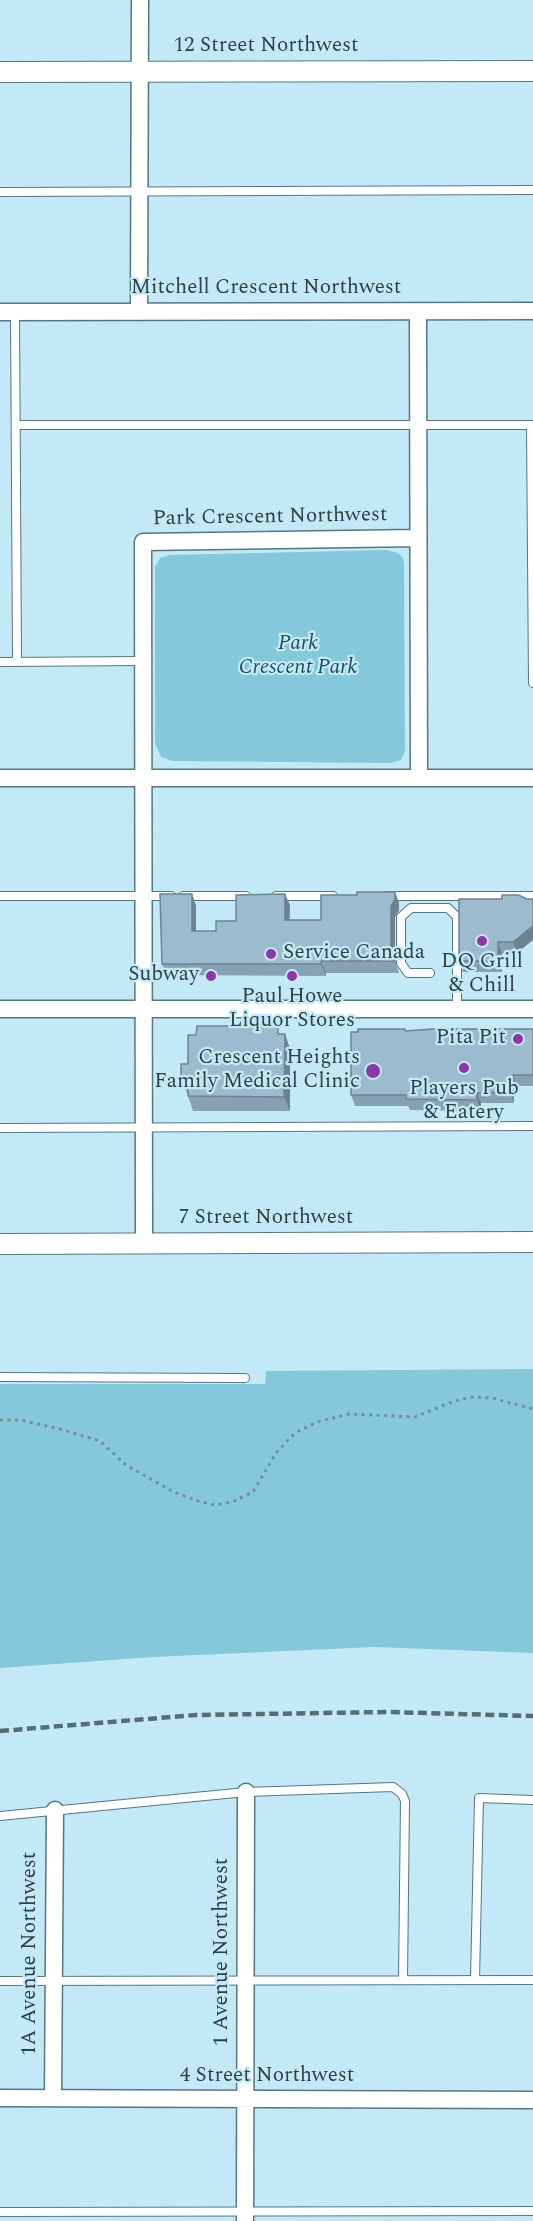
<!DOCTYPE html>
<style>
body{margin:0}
canvas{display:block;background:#c2e9f5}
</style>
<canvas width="533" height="2221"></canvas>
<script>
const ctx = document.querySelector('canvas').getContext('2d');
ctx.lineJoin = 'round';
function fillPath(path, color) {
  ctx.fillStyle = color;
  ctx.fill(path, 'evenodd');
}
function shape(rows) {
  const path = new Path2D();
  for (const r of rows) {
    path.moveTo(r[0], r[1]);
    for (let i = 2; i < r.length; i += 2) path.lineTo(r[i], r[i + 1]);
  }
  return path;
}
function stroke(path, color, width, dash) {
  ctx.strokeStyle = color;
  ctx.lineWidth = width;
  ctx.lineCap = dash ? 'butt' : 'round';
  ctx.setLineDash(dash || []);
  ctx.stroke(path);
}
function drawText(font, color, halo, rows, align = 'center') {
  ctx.font = font + ' Spectral,serif';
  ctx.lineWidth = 4.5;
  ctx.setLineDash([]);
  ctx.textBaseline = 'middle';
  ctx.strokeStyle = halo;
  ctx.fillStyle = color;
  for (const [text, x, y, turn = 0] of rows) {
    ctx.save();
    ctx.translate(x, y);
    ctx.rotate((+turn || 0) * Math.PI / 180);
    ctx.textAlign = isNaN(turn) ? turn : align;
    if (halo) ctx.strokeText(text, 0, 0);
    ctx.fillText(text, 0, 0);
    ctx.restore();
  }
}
fillPath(shape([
 [387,550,398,553,403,558,404,564,405,751,401,760,391,763,173,761,161,757,155,743,155,567,160,558,169,555],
 [533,1369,533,1653,374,1647,153,1657,0,1668,0,1384,265,1384,266,1371]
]), '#86c8db');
const service = shape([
 [0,192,533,190],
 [15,312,17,662],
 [16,425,533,425],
 [531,425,533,683],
 [0,662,142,661],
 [0,896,171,896],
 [183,896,246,896],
 [276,896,333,896],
 [387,896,533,896],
 [430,973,408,973,401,963,401,917,411,908,448,908,457,917,457,1009],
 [0,1128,533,1126],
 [0,1377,245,1378],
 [0,1816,246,1792,393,1787,402,1794,405,1801,403,1980],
 [475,1980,479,1798,533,1800],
 [0,1981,533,1980],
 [0,2212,533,2211]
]);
const minor = shape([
 [0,312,533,311],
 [139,312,140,0],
 [418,312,419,778],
 [0,778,533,778],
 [0,1009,533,1009],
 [144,1244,143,542,418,538],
 [0,2098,533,2100],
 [53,2098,55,1810],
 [245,2221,246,1792]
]);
const tertiary = shape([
 [0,72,533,71],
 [0,1244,533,1242]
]);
stroke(service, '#547782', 10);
stroke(minor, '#547782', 19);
stroke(tertiary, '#547782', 22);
stroke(shape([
 [0,1420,20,1420,56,1428,100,1441,126,1465,174,1492,198,1501,215,1505,232,1502,253,1492,276,1453,286,1442,295,1433,317,1422,349,1414,415,1417,449,1403,470,1397,492,1398,533,1409]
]), '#759098', 3, [3, 4.5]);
stroke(service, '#fff', 8);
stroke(minor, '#fff', 16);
stroke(tertiary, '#fff', 20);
stroke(shape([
 [0,1731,196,1715,387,1712,533,1716]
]), '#566d73', 4.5, [9, 4.5]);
fillPath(shape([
 [395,892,399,903,399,910,395,917,395,960,399,973,326,973,326,976,167,975,162,964,192,894,196,906,196,931,216,931,236,921,290,905,289,920,321,920,357,895],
 [502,899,517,953,502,953,502,972,463,972,459,961],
 [533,1029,533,1086,517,1086,517,1094,514,1094,514,1103,481,1103,481,1111,410,1110,408,1106,355,1106,351,1095,406,1031],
 [281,1034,285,1034,290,1049,290,1111,193,1111,188,1096,188,1093,187,1093,181,1078]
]), '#87a1b2');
fillPath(shape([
 [395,892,399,903,399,910,395,917,395,963,391,952,391,906],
 [192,894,196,906,196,943,192,931],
 [285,894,290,905,289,932,285,920],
 [533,926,533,940,517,953,513,942],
 [498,942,502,953,502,972,498,961],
 [321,961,326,973,326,976,321,964],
 [285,1034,290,1049,290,1111,284,1097],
 [513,1075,517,1086,517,1094,513,1083],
 [510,1083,514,1094,514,1103,510,1092],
 [477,1093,481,1103,481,1111,477,1100]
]), '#6e8391');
const building = shape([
 [357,892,395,892,395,899,391,906,391,952,395,961,321,961,321,964,162,964,160,894,192,894,192,931,216,931,216,921,236,921,236,895,285,894,285,920,321,920,321,895,357,895,357,892],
 [502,895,518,895,527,899,533,899,533,926,513,942,498,942,498,961,459,961,459,899,502,899,502,895],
 [197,1026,278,1026,278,1034,285,1034,284,1097,188,1096,188,1078,181,1078,181,1064,188,1064,188,1035,196,1035,197,1026],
 [358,1029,405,1029,405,1031,433,1029,533,1029,533,1075,513,1075,513,1083,510,1083,510,1092,477,1093,477,1100,406,1099,406,1095,351,1095,351,1032,358,1032,358,1029]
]);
fillPath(building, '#9dbbcf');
stroke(building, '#6e8391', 1.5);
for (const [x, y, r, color] of [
 [482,941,6,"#8b37a6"],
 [271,954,6,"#8b37a6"],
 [211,976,6,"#8b37a6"],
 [292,976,6,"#8b37a6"],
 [518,1039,6,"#8b37a6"],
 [464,1068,6,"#8b37a6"],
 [373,1071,8,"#8b37a6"]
]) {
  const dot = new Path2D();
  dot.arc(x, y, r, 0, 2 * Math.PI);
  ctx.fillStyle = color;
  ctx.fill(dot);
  stroke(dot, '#c2e9f5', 2);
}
drawText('21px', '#2f3f43', '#c2e9f5', [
 ["12 Street Northwest",266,47],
 ["Mitchell Crescent Northwest",266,289],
 ["Park Crescent Northwest",270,518,-1],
 ["7 Street Northwest",266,1219],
 ["1 Avenue Northwest",223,1952,-90],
 ["1A Avenue Northwest",31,1954,-90],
 ["4 Street Northwest",267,2077]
]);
drawText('italic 21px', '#1b4b58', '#c2e9f5', [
 ["Park",298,645],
 ["Crescent Park",298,669]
]);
drawText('21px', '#2f3f43', '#c2e9f5', [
 ["Service Canada",283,954,"left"],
 ["DQ Grill",482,963],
 ["& Chill",482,987],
 ["Subway",199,976,"right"],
 ["Paul Howe",292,998],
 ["Liquor Stores",292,1022],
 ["Pita Pit",506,1039,"right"],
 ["Crescent Heights",360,1059,"right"],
 ["Family Medical Clinic",360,1083,"right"],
 ["Players Pub",464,1090],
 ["& Eatery",464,1114]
]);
</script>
